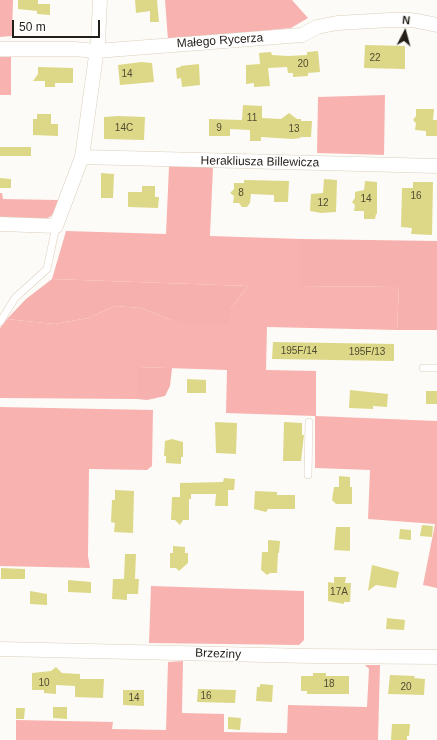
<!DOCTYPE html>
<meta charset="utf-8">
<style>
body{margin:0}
#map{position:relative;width:437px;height:740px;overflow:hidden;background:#fdfbf7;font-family:Helvetica,sans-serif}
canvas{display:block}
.north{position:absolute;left:385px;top:12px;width:40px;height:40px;-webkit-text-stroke:3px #fff;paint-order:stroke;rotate:6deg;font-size:11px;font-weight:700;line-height:16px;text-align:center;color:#231e18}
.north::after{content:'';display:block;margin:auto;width:14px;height:18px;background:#231e18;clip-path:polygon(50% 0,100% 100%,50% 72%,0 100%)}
.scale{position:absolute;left:12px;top:20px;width:88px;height:18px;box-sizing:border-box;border:2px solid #231e18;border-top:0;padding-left:5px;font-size:12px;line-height:14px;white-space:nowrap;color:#231e18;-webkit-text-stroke:3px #fff;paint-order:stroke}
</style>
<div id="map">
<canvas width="437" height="740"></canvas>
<div class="north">N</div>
<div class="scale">50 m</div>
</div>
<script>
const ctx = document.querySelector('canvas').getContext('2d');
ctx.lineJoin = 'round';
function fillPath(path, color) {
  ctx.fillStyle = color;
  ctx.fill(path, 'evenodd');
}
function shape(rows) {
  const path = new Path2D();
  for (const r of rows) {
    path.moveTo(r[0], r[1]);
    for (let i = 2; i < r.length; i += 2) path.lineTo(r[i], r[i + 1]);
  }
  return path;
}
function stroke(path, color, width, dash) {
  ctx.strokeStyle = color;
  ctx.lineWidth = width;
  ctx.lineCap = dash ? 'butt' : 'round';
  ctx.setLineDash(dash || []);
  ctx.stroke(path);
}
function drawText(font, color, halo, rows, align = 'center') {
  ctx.font = font + ' Helvetica,sans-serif';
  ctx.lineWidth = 3;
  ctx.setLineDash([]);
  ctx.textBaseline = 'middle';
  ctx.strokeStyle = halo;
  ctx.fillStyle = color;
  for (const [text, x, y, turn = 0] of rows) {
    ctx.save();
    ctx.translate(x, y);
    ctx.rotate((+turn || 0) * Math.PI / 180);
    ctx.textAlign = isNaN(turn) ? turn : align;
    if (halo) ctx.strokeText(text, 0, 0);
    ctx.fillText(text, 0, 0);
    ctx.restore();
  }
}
fillPath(shape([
 [0,0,13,0,12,36,0,37],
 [165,0,292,0,308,18,291,28,168,40],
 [0,57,11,57,11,95,0,95],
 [385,95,384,155,317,153,318,97],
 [169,166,213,167,210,236,301,239,301,286,399,287,397,330,267,327,266,370,316,371,316,416,437,421,437,588,423,585,435,524,368,519,370,470,315,468,315,416,226,413,227,370,137,367,137,399,0,398,0,328,7,319,54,324,88,318,115,306,141,308,171,320,231,308,248,286,52,279,66,231,166,234],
 [0,193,2,193,3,199,58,200,57,209,51,216,43,221,0,220],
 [0,407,153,410,152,466,147,470,89,469,88,556,90,568,0,566],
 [151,586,304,591,304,640,299,645,149,643],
 [183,661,182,713,224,714,224,732,287,733,288,705,367,707,369,669,365,665,380,665,378,740,16,740,16,720,113,722,112,729,166,730,168,662]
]), '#f8b3b0');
fillPath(shape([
 [301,239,437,241,437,330,397,330,399,287,300,286],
 [52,279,248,286,231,308,228,324,199,325,171,320,141,308,115,306,88,318,54,324,7,319,26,299],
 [137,367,172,368,170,386,165,396,147,400,137,399]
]), '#f6b0ae');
fillPath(shape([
 [18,0,38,0,38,4,50,4,50,15,37,14,37,11,18,9],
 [135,0,157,0,159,22,150,22,150,11,136,13],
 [365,45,405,46,405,69,364,68],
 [318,51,320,72,308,73,308,76,293,77,293,73,288,73,287,67,268,68,270,86,254,87,254,83,246,84,246,65,260,64,259,53,271,52,272,55,288,56,307,55,307,52],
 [141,62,152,63,154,82,120,85,118,65],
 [199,64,200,85,182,87,181,78,177,79,176,68,181,67,180,66],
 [38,67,73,68,73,83,55,83,55,87,45,87,45,81,33,81,38,74],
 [243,105,262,106,262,118,281,119,289,113,297,119,301,119,301,121,312,121,311,137,301,137,300,138,293,139,261,137,261,141,250,141,250,130,230,129,230,136,209,136,209,119,242,120],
 [416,109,434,109,433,120,437,120,437,136,426,136,426,131,415,130,416,123,413,120,416,116],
 [37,114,51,114,51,124,58,124,58,136,33,135,33,119,37,119],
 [118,116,145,117,144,140,104,139,104,117],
 [0,147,31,147,31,156,0,156],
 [101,173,114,174,113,198,101,198],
 [0,178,11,179,11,188,0,188],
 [324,179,337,180,336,212,321,213,310,211,311,194,323,193],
 [244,180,289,181,288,202,274,202,274,195,251,194,250,203,247,207,242,207,239,203,233,203,234,196,230,193,234,189,234,183,244,183],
 [365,181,377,182,377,214,376,214,375,219,364,219,364,211,354,211,355,205,352,202,355,198,355,192,364,190],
 [413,182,433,182,432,235,411,234,412,228,401,227,402,188,413,188],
 [142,186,155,186,155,197,159,197,158,208,128,207,128,192,142,192],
 [273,342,394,344,394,361,272,359],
 [187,379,206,380,206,393,187,393],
 [350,390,388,394,387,407,373,406,373,409,349,408],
 [426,391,437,391,437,404,426,404],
 [215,422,237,423,236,454,216,453],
 [284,422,302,423,302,435,304,435,301,461,283,461],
 [172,439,183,442,183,457,181,457,181,464,166,463,166,456,164,456,165,441],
 [339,476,350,477,350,487,352,487,352,504,336,504,332,500,334,487,339,487],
 [224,478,235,479,234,490,228,490,228,506,215,506,216,494,191,494,191,499,189,499,189,520,183,520,180,525,175,520,171,520,172,497,180,497,180,483,223,482],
 [115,490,134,491,133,533,114,532,115,523,111,522,112,500,115,500],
 [255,491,277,492,277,495,295,495,295,509,268,509,266,512,254,509],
 [422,525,433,526,432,537,420,536],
 [336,527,350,527,350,551,334,550],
 [400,529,411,530,411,540,399,539],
 [268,540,280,541,279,553,278,553,277,573,270,573,267,575,261,570,262,552,268,552],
 [173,546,185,547,185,553,188,553,188,563,179,571,176,568,170,568,170,553,173,553],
 [125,554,136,554,135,579,139,579,138,594,127,594,127,600,112,599,113,579,124,579],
 [372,565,399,572,396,588,376,585,368,591],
 [1,568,25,569,25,579,1,579],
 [334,577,346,577,345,583,351,583,350,602,344,602,344,604,328,601,328,582,334,583],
 [68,580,91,582,91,593,68,592],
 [30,591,47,594,47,605,30,604],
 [387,618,405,620,404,630,386,629],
 [56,667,62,673,80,674,80,679,104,679,103,698,75,697,75,686,56,685,56,694,44,693,44,690,32,690,32,673,51,671],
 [313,673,326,673,326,676,349,676,349,694,307,694,307,691,301,691,301,676,313,676],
 [390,675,415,676,414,678,425,679,424,695,388,694],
 [260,684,273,685,272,702,256,701,257,687,260,687],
 [198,689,236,690,235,703,197,702],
 [123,690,144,690,144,706,123,705],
 [53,707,67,707,67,719,53,718],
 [16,708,25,708,24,719,16,719],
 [228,717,241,718,240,730,228,729],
 [392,724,410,724,409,736,407,736,407,740,391,740]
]), '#ddd887');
const lane = shape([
 [0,322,15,298,47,269,56,226],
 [423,368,437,368],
 [308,475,309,422]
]);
const street = shape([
 [0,49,74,49,96,51,302,35,317,27,337,23,390,20,412,20,437,25],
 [82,157,437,166],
 [0,224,56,226,82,157,98,41,100,0],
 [0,649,310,656,437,657]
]);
stroke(lane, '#dbcebd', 8);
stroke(street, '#dbcebd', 15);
stroke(lane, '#fff', 7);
stroke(street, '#fff', 14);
drawText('10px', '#524c34', null, [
 ["22",375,58],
 ["20",303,64],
 ["14",127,74],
 ["11",252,118],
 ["14C",124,128],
 ["9",219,128],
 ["13",294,129],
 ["8",241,193],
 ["16",416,196],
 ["14",366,199],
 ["12",323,203],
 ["195F/14",299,351],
 ["195F/13",367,352],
 ["17A",339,592],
 ["10",44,683],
 ["18",329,684],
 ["20",406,687],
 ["16",206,696],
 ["14",134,698]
]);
drawText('12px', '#231e18', '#fff', [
 ["Małego Rycerza",220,41,-4],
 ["Herakliusza Billewicza",260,162,1],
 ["Brzeziny",218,654,2]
]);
</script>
